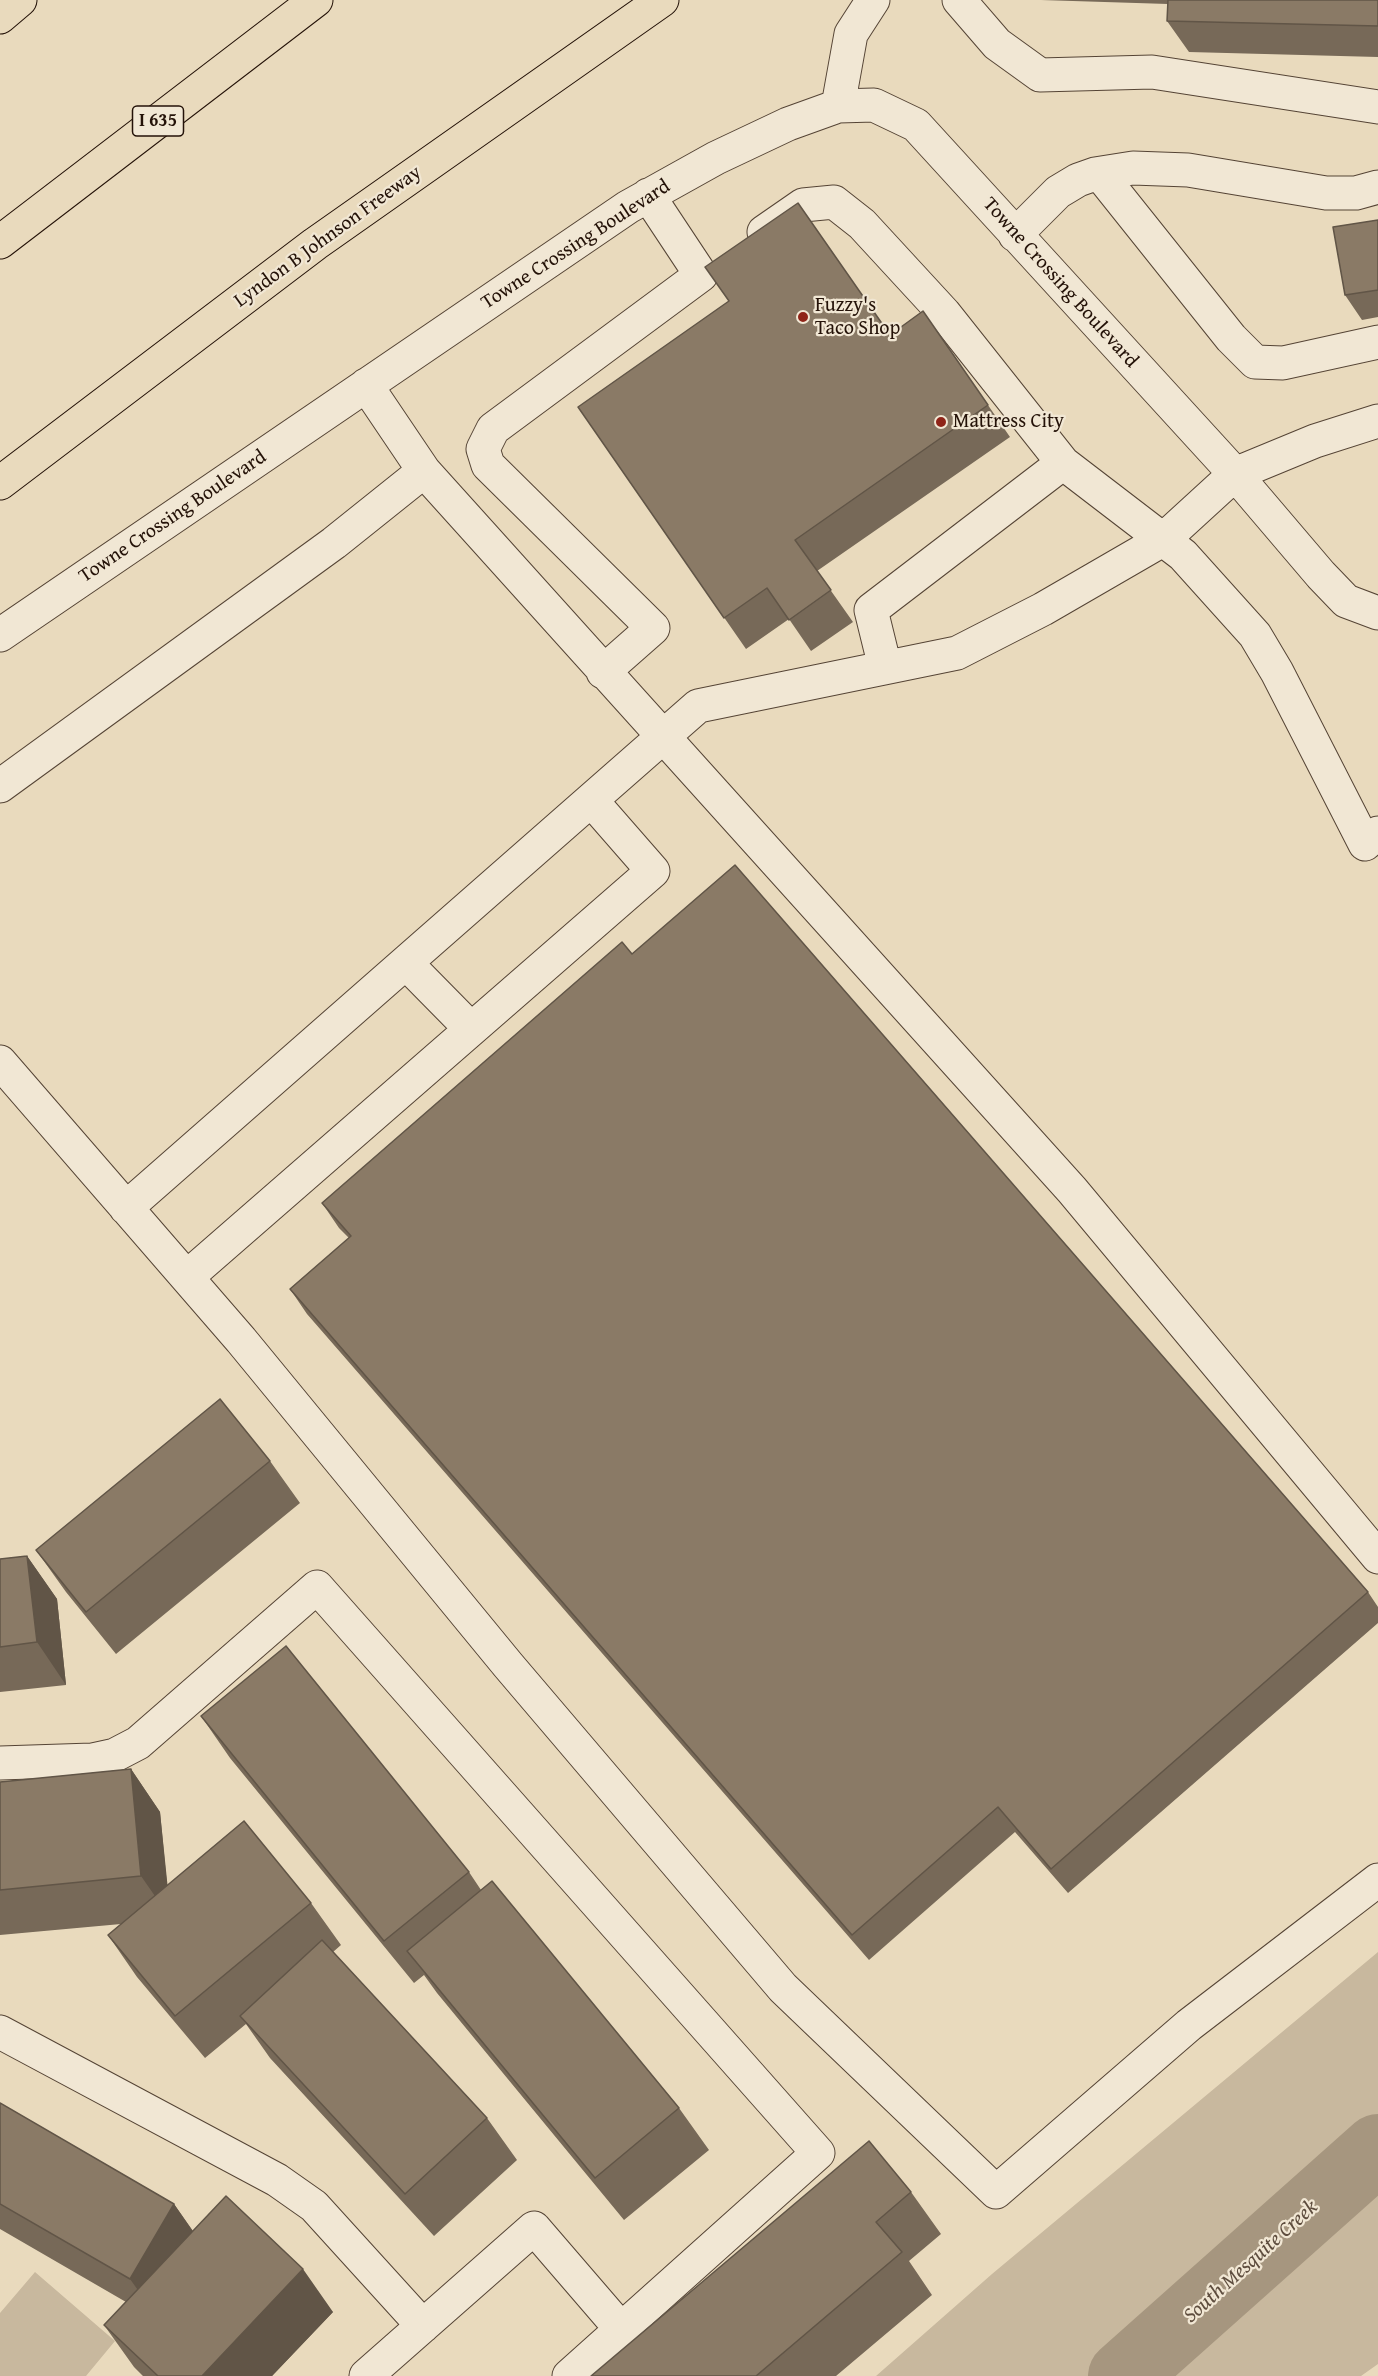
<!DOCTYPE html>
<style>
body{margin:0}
canvas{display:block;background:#e9dabd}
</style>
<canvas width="1378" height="2376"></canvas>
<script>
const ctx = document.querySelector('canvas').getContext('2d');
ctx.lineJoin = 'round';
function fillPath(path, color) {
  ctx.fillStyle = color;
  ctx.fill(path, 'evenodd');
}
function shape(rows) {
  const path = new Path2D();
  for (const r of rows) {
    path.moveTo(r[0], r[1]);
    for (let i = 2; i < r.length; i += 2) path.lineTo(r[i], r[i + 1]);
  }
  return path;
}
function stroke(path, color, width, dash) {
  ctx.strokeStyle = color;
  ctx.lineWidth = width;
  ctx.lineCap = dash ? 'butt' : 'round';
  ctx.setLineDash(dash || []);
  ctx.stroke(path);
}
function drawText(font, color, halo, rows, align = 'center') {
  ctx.font = font + ' "Gentium Book Plus",serif';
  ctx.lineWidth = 4.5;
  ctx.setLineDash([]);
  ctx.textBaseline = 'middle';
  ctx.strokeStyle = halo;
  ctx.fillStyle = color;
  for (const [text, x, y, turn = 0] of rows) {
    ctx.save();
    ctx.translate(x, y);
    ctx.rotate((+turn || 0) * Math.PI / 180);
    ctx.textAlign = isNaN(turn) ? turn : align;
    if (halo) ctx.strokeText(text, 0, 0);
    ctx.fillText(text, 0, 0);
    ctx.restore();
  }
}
fillPath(shape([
 [1378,1952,1378,2364,1361,2376,876,2376,992,2274],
 [35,2272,115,2341,86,2376,0,2376,0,2313]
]), '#c8b89e');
stroke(shape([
 [1123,2376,1378,2149]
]), '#a6967f', 70);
const minor = shape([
 [959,0,997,44,1040,75,1152,72,1378,107],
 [838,106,851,34,873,0],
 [1100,174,1231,338,1255,362,1283,363,1378,342],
 [764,232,803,205,834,202,862,224,944,313,1063,463],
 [1015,235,1058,192,1078,180,1095,174,1133,168,1188,170,1326,193,1356,193,1378,187],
 [366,385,424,471,1072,1190,1378,1557],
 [0,635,628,207,716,158,788,124,838,106,874,105,916,125,1235,474,1321,575,1346,601,1378,613],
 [885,667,871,610,1063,463,1183,555,1255,635,1277,672,1365,844,1378,833],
 [603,672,653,628,488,465,483,449,493,429,701,275,648,195],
 [0,786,334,543,424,471],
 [406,963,471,1029],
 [0,1062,241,1340,508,1665,783,1988,996,2192,1189,2025,1378,1880],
 [126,1208,698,706,957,653,1043,609,1164,539,1235,474,1315,441,1378,421],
 [187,1277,653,871,591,800],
 [0,1763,92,1760,115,1755,138,1743,317,1587,818,2153,569,2376],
 [0,2032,277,2180,314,2206,423,2326],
 [366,2376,534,2228,621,2329]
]);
const major = shape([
 [0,483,315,244,662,0]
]);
const highway = shape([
 [0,17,20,0],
 [0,242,316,0]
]);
stroke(minor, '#554435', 35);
stroke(major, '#241208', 35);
stroke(highway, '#241208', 35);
stroke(minor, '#f1e7d4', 33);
stroke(major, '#e9dabd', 33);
stroke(highway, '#e9dabd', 33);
fillPath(shape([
 [1041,0,1378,0,1378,57,1189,52,1167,21,1168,4],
 [1378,220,1378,317,1362,320,1345,295],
 [923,311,1010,437,817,571,853,622,811,651,789,619,746,649,578,407,890,335],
 [632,954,1368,1592,1378,1607,1378,1623,1068,1893,1015,1832,869,1960,307,1314,290,1289,349,1238,339,1228,322,1203],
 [270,1461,300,1503,116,1654,66,1592,36,1550],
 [27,1556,57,1599,66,1685,0,1692,0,1559],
 [201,1716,469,1872,481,1890,679,2108,709,2150,624,2220,437,1993,424,1975,414,1983,230,1758],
 [131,1769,160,1812,167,1885,311,1903,341,1945,333,1952,487,2118,517,2160,434,2236,270,2058,246,2024,205,2058,137,1977,108,1935,121,1924,0,1935,0,1782],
 [0,2103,174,2204,193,2231,333,2312,272,2376,143,2376,134,2367,104,2325,126,2302,0,2229],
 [911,2192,941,2234,909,2261,932,2295,836,2376,591,2376]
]), '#776958');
fillPath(shape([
 [27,1556,57,1599,66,1685,37,1642],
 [131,1769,160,1812,171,1919,141,1876],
 [174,2204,203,2246,160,2321,130,2279],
 [303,2269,333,2312,272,2376,202,2376]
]), '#615547');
const building = shape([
 [1168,0,1378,0,1378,26,1167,21,1168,0],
 [798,203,890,335,923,311,988,405,795,540,831,590,789,620,767,588,724,618,578,407,729,301,705,267,798,203],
 [1378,220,1378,290,1345,295,1333,227,1378,220],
 [735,865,1368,1592,1051,1869,998,1807,852,1935,290,1289,351,1236,322,1203,622,942,632,954,735,865],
 [220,1399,270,1461,86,1612,36,1550,220,1399],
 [27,1556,37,1642,0,1647,0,1559,27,1556],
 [286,1646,469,1872,384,1941,201,1716,286,1646],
 [131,1769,141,1876,0,1890,0,1782,131,1769],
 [244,1821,311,1903,175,2016,108,1935,244,1821],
 [492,1881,679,2108,595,2178,407,1951,492,1881],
 [322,1940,487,2118,405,2194,240,2016,322,1940],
 [0,2103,174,2204,130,2279,0,2204,0,2103],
 [869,2141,911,2192,876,2222,902,2252,756,2376,591,2376,869,2141],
 [226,2196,303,2269,202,2376,158,2376,104,2325,226,2196]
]);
fillPath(building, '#8a7a66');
stroke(building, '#615547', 1.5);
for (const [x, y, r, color] of [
 [803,317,6,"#8f2418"],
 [941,422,6,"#8f2418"]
]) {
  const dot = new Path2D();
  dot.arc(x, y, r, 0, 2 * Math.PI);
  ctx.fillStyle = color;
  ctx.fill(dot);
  stroke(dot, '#f1e7d4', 2);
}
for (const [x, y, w] of [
 [158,121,51]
]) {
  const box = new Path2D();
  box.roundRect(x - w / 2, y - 15, w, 30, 4.5);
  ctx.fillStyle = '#f1e7d4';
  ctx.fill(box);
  stroke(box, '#241208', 1.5);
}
drawText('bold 18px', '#241208', null, [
 ["I 635",158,121]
]);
drawText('20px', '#241208', '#f1e7d4', [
 ["Lyndon B Johnson Freeway",328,237,-36],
 ["Towne Crossing Boulevard",576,245,-33],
 ["Towne Crossing Boulevard",1060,283,48],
 ["Towne Crossing Boulevard",173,517,-34]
]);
drawText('20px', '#241208', '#f1e7d4', [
 ["Fuzzy's",815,306],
 ["Taco Shop",815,329],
 ["Mattress City",953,422]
], 'left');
drawText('italic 21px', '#5e4d3e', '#f1e7d4', [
 ["South Mesquite Creek",1251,2262,-42]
]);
</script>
